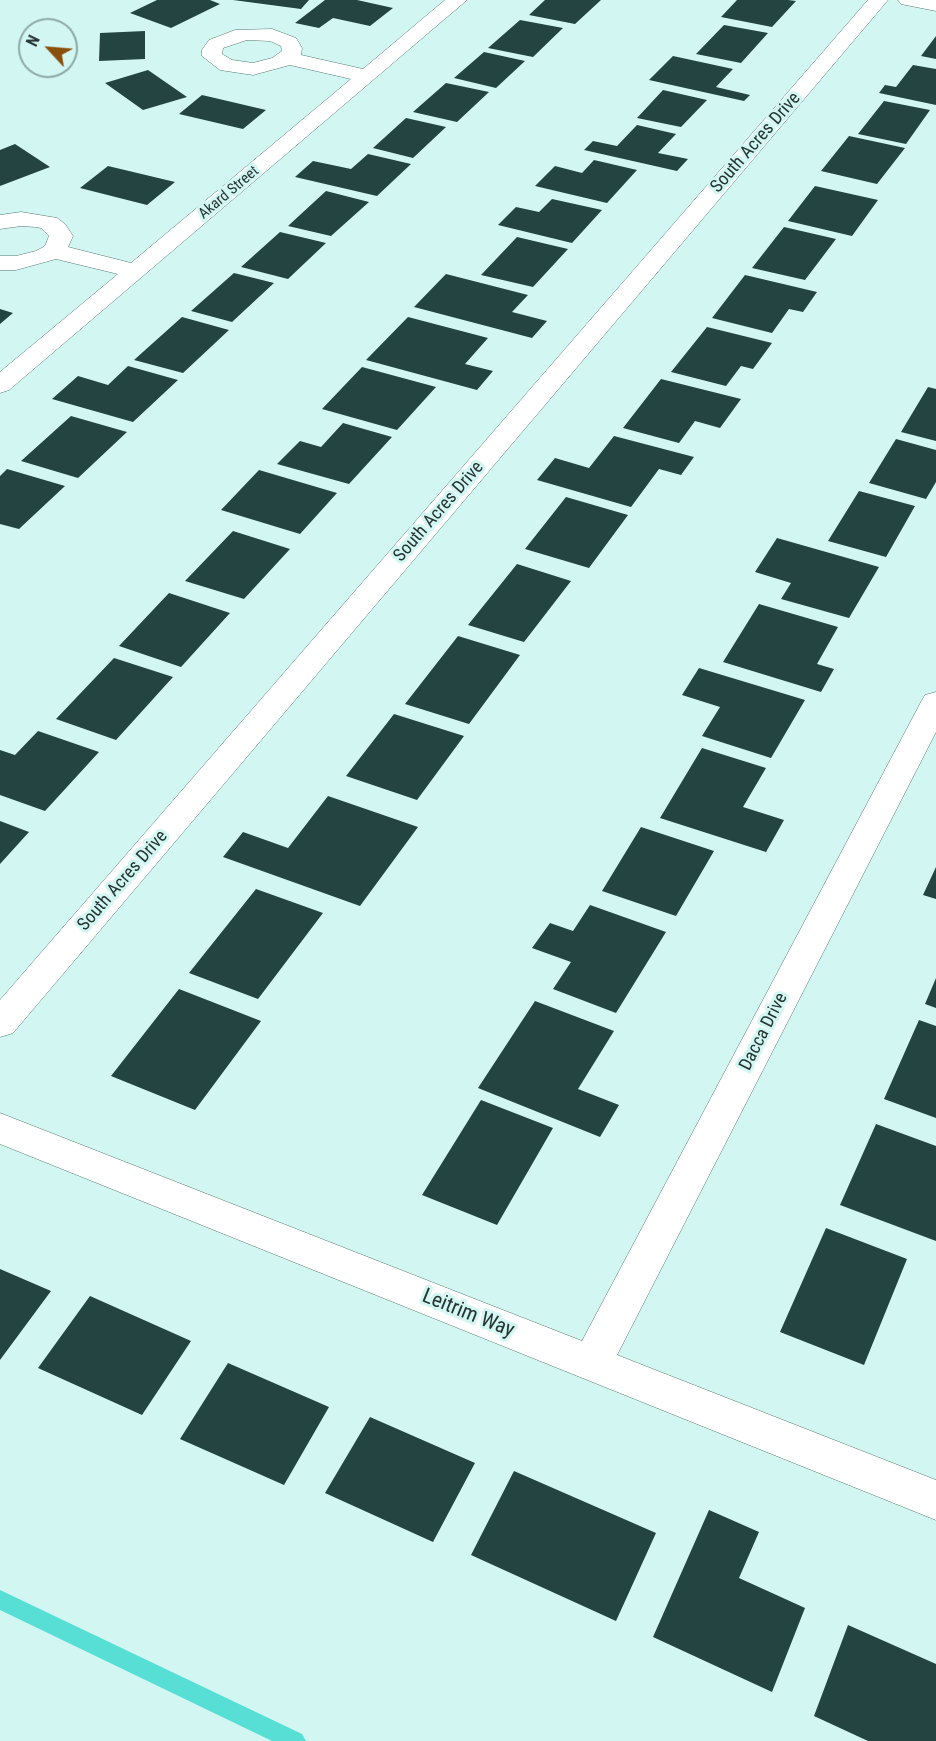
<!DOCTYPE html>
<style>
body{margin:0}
#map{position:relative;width:936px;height:1741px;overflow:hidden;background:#d2f7f3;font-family:"Roboto Condensed",sans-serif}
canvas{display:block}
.north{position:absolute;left:18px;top:18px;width:60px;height:60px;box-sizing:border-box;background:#d2f7f3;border:2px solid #8da9a6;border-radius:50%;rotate:296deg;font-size:16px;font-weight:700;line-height:24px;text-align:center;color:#253332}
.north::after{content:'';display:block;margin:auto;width:21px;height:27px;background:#8b4f0c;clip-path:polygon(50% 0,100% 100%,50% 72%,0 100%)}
</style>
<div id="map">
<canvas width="936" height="1741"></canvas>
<div class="north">N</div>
</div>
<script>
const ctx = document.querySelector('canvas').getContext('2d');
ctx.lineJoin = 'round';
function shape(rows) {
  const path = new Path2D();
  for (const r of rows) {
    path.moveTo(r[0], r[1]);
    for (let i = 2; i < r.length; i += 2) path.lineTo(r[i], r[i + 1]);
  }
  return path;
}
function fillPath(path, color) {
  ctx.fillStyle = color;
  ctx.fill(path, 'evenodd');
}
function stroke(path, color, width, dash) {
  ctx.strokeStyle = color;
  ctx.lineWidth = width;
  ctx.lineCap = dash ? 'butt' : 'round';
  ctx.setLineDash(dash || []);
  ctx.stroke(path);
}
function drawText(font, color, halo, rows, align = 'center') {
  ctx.font = font + ' "Roboto Condensed",sans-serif';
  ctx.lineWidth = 6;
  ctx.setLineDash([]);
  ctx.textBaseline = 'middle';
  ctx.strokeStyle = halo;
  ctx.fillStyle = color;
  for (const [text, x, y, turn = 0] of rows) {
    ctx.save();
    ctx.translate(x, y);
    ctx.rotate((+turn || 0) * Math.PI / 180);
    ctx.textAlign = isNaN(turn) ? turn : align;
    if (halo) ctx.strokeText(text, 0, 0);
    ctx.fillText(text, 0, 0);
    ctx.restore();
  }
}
fillPath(shape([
 [0,1590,302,1734,306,1741,272,1741,0,1610,0,1590]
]), '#57dfd5');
fillPath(shape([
 [157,0,210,0,220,4,171,28,130,13],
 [233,0,309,0,301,9],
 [325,0,357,0,393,8,370,26,333,18,319,28,295,23],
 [545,0,601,0,575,24,529,15],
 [737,0,788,0,796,1,772,27,721,17],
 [520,20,563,28,533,57,488,48],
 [724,25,768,33,741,63,696,54],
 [145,31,145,59,99,61,100,33],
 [936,36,936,59,921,56],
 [484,52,525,61,496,88,454,78],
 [673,56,733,69,716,87,750,95,744,101,649,80],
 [913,65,936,69,936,105,879,93,885,85,896,87],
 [148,70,187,97,143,110,105,83],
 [446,83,489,92,457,122,413,112],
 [663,90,707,100,681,127,637,118],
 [202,95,266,110,243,129,179,114],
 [884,101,930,110,906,144,858,134],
 [406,118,446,127,413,158,373,148],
 [637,125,676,134,658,153,688,159,677,171,584,150,593,141,617,146],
 [849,136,905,148,877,184,821,171],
 [15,144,50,167,0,186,0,150],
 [368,154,411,164,377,196,295,177,313,161,351,169],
 [594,160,637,170,607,203,535,186,555,166,582,173],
 [108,166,175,182,147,205,80,188],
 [815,186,878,200,852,236,788,221],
 [326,191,369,202,331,236,288,226],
 [552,199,602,210,572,243,498,225,516,207,539,212],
 [784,227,836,239,805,280,752,268],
 [280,232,326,243,288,279,241,267],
 [517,237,568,249,533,287,481,275],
 [234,273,274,283,232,322,191,311],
 [446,274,528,295,512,312,547,321,532,338,414,307],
 [745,275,817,292,803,312,789,309,772,333,712,318],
 [0,309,13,313,0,324],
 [182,317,229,330,183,373,134,360],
 [408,317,488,338,465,364,493,371,477,390,366,360],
 [707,327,772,343,753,369,741,366,726,386,671,372],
 [128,366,178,380,133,422,52,399,78,376,108,385],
 [362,367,436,387,397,430,322,409],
 [661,379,741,399,720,428,695,421,679,443,623,428],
 [928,387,936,389,936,441,901,432],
 [71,416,127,432,78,478,21,461],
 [343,423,392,437,349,484,277,464,300,441,321,447],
 [614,436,694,457,681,475,659,469,631,507,537,480,555,458,589,468],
 [896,439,936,450,936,482,926,499,869,483],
 [7,469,65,486,19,529,0,524,0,476],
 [259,470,337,493,300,534,221,510],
 [859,491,915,506,886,557,828,541],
 [566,497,628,515,589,568,525,549],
 [233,531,290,549,244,599,185,581],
 [777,538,879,567,849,618,781,599,791,583,755,572],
 [517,564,571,581,524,642,468,625],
 [169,593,230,613,181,667,119,646],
 [759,604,838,627,817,664,834,669,821,692,723,662],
 [458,636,520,655,469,724,405,704],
 [114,658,173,677,116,740,56,719],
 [699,668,805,700,771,758,702,736,720,707,682,695],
 [394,714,464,736,417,800,346,776],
 [38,731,99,752,45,811,0,795,0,750,15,755],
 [702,748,766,768,743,807,784,820,766,852,660,818],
 [328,796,418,827,360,906,223,857,243,832,288,848],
 [0,821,29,832,0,864],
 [641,827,714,851,676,916,602,891],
 [936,867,936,899,923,895],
 [256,889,323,913,258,999,189,973],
 [590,905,666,932,616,1013,553,989,571,962,532,948,550,923,573,931],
 [936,978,936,1008,925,1004],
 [179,989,261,1021,195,1110,111,1076],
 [535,1001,614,1031,578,1089,619,1105,600,1137,478,1088],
 [919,1020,936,1026,936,1118,884,1099],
 [481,1100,553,1128,497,1225,422,1195],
 [876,1124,936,1146,936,1241,840,1205],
 [826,1228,907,1259,864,1365,780,1332],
 [0,1269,51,1291,0,1360],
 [90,1296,191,1341,142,1415,38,1368],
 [228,1363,329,1407,284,1485,180,1439],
 [370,1417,475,1463,433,1542,325,1493],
 [514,1471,656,1533,616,1621,471,1555],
 [709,1510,759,1532,739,1578,805,1608,772,1692,653,1637],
 [848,1625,936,1664,936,1741,868,1741,814,1716]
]), '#234441');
const minor = shape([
 [445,0,467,0,9,390,0,393,0,372,118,274,56,259,16,270,0,270,0,256,16,256,36,251,45,246,49,236,41,228,36,227,21,226,0,229,0,215,21,212,57,218,65,224,73,236,68,247,131,263,351,79,290,65,253,75,220,70,202,56,202,50,209,40,235,30,272,29,296,38,302,48,301,55,363,69,445,0],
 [247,40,270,41,281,46,282,51,272,58,253,63,232,60,222,54,223,48,247,40],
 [868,0,888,0,13,1033,0,1037,0,1000,868,0],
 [898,0,936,0,936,11,901,4,898,0],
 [936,692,936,732,617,1355,936,1480,936,1520,0,1144,0,1113,582,1341,921,702,925,695,936,692]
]);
stroke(minor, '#577975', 1);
fillPath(minor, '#fff');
drawText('15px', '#253332', '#d2f7f3', [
 ["Akard Street",229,193,-40]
]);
drawText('18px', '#253332', '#d2f7f3', [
 ["South Acres Drive",756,143,-49],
 ["South Acres Drive",439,512,-49],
 ["South Acres Drive",123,881,-49],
 ["Dacca Drive",764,1032,-63]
]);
drawText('21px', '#253332', '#d2f7f3', [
 ["Leitrim Way",468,1314,22]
]);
</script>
